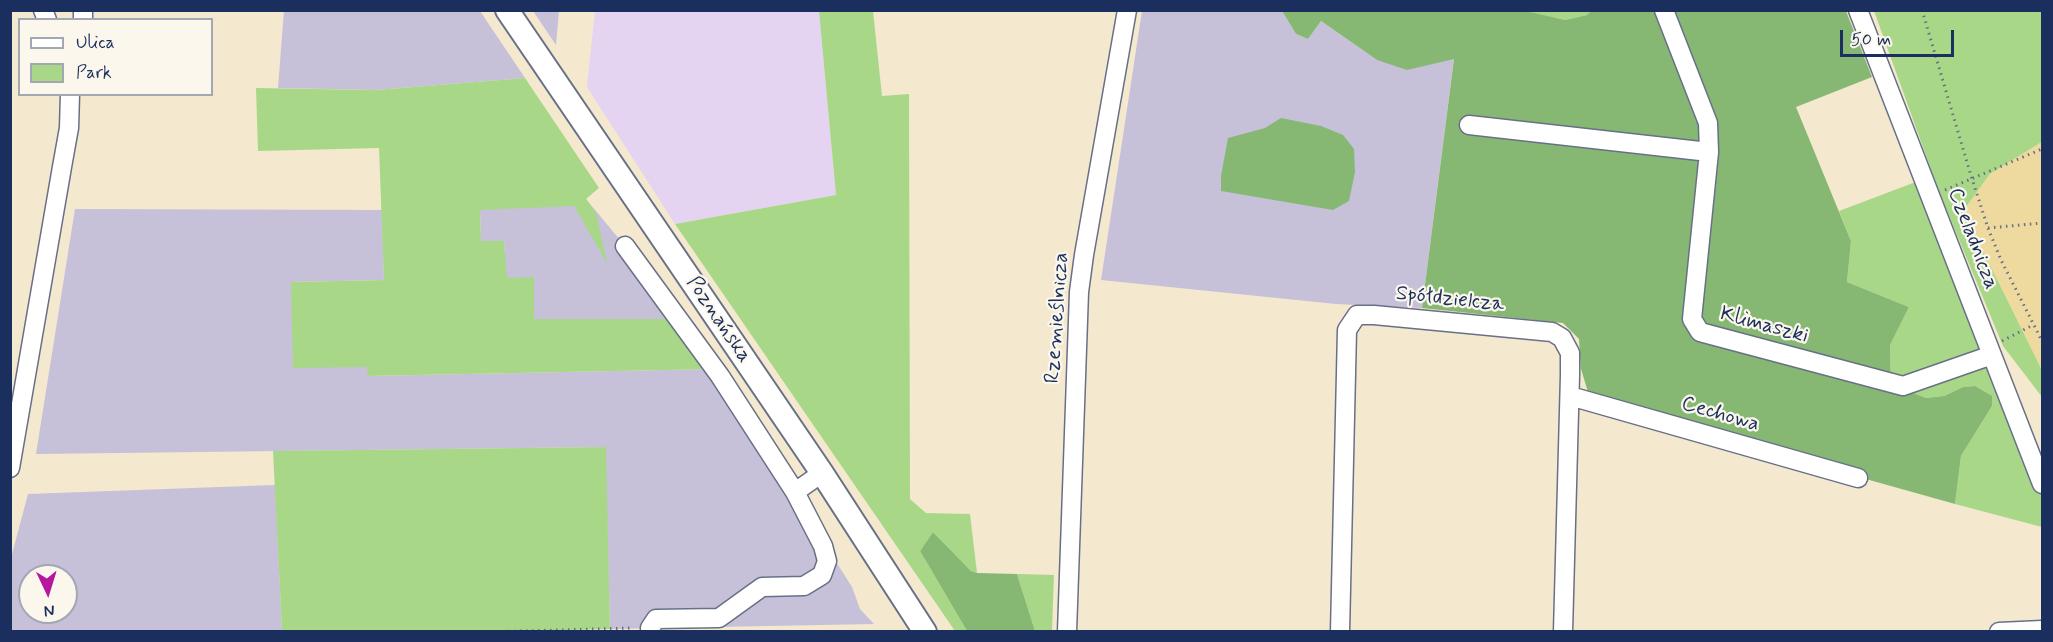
<!DOCTYPE html>
<meta charset="utf-8">
<style>
body{margin:0}
#map{position:relative;width:2053px;height:642px;overflow:hidden;background:#f4e8cf;font-family:Mynerve,sans-serif}
canvas{display:block}
.frame{position:absolute;inset:0;border:12px solid #1b2f5e;pointer-events:none}
.legend{position:absolute;left:18px;top:18px;width:195px;height:78px;box-sizing:border-box;background:#fbf7ec;border:2px solid #a1a7b3;margin:0;padding:8px 10px;list-style:none;font-size:18px;color:#1b2f5e}
.legend li{display:flex;align-items:center;gap:12px;height:30px}
.legend b{width:30px;border:2px solid #a1a7b3}
.north{position:absolute;left:18px;top:564px;width:60px;height:60px;box-sizing:border-box;background:#fbf7ec;border:2px solid #a1a7b3;border-radius:50%;rotate:176deg;font-size:16px;font-weight:700;line-height:24px;text-align:center;color:#1b2f5e}
.north::after{content:'';display:block;margin:auto;width:21px;height:27px;background:#b5179e;clip-path:polygon(50% 0,100% 100%,50% 72%,0 100%)}
.scale{position:absolute;left:1840px;top:30px;width:114px;height:27px;box-sizing:border-box;border:3px solid #1b2f5e;border-top:0;padding-left:8px;font-size:18px;line-height:21px;white-space:nowrap;color:#1b2f5e;-webkit-text-stroke:4px #fbf7ec;paint-order:stroke}
</style>
<div id="map">
<canvas width="2053" height="642"></canvas>
<div class="frame"></div>
<ul class="legend">
<li><b style="height:8px;background:#fff"></b>Ulica</li>
<li><b style="height:16px;background:#a8d887"></b>Park</li>
</ul>
<div class="north">N</div>
<div class="scale">50 m</div>
</div>
<script>
const ctx = document.querySelector('canvas').getContext('2d');
ctx.lineJoin = 'round';
function fillPath(path, color) {
  ctx.fillStyle = color;
  ctx.fill(path, 'evenodd');
}
function shape(rows) {
  const path = new Path2D();
  for (const r of rows) {
    path.moveTo(r[0], r[1]);
    for (let i = 2; i < r.length; i += 2) path.lineTo(r[i], r[i + 1]);
  }
  return path;
}
function stroke(path, color, width, dash) {
  ctx.strokeStyle = color;
  ctx.lineWidth = width;
  ctx.lineCap = dash ? 'butt' : 'round';
  ctx.setLineDash(dash || []);
  ctx.stroke(path);
}
function drawText(font, color, halo, rows, align = 'center') {
  ctx.font = font + ' Mynerve,sans-serif';
  ctx.lineWidth = 4.5;
  ctx.setLineDash([]);
  ctx.textBaseline = 'middle';
  ctx.strokeStyle = halo;
  ctx.fillStyle = color;
  for (const [text, x, y, turn = 0] of rows) {
    ctx.save();
    ctx.translate(x, y);
    ctx.rotate((+turn || 0) * Math.PI / 180);
    ctx.textAlign = isNaN(turn) ? turn : align;
    if (halo) ctx.strokeText(text, 0, 0);
    ctx.fillText(text, 0, 0);
    ctx.restore();
  }
}
fillPath(shape([
 [595,11,819,11,836,195,675,224,587,87]
]), '#e4d3f1');
fillPath(shape([
 [284,10,480,11,525,78,376,90,278,88],
 [533,11,559,11,556,45],
 [1142,11,1282,11,1296,34,1308,39,1321,21,1377,60,1454,58,1422,308,1336,304,1101,280],
 [586,199,625,246,677,319,533,319,506,278,504,241,481,241,480,210],
 [75,209,382,210,384,280,291,282,368,367,369,376,714,369,852,587,860,609,874,624,610,629,605,447,36,454],
 [275,485,282,631,11,631,11,558,28,494],
 [30,576,66,576,66,612,30,612]
]), '#c6c0d9');
fillPath(shape([
 [819,11,873,11,882,96,909,94,910,499,926,513,970,514,977,573,971,571,933,532,920,551,967,631,955,631,675,224,836,195],
 [1521,11,1592,11,1587,15,1565,20],
 [1874,11,2042,11,2042,142,1990,174,1964,211,2042,370,2042,397,2003,346,1938,189],
 [525,78,599,188,586,199,596,213,607,263,574,206,480,210,481,241,504,241,507,278,534,277,534,319,677,319,714,369,368,376,367,367,293,368,291,282,384,280,379,148,258,151,256,88,376,90],
 [1923,181,2042,492,2042,527,1955,504,1961,456,1992,406,1991,396,1975,386,1963,387,1944,396,1926,398,1891,384,1890,345,1909,307,1847,282,1851,241,1839,211,1913,183],
 [606,447,610,629,484,632,282,631,273,451],
 [1017,574,1054,575,1052,631,1035,631]
]), '#a8d887');
fillPath(shape([
 [1521,10,1565,20,1587,15,1592,10,1846,11,1872,77,1796,107,1851,241,1847,282,1909,307,1890,345,1891,384,1926,398,1944,396,1963,387,1975,386,1992,396,1992,406,1961,456,1955,504,1591,402,1581,369,1579,339,1563,323,1422,308,1454,59,1407,70,1377,60,1321,21,1308,39,1296,34,1282,11],
 [1281,118,1321,126,1343,135,1354,149,1355,172,1349,201,1333,210,1221,191,1221,176,1228,138,1265,128],
 [933,532,971,571,977,573,1017,574,1035,631,967,631,920,551]
]), '#86b874');
fillPath(shape([
 [2042,142,2042,370,1963,211,1990,174]
]), '#eeda9e');
const minor = shape([
 [43,10,47,20],
 [83,10,83,20],
 [1664,10,1708,123,1709,152,1692,319,1700,332,1903,386,1992,355],
 [1858,10,2042,484],
 [1469,125,1709,152],
 [625,246,720,376,795,492],
 [1570,396,1858,478],
 [10,468,62,167,69,128,70,94],
 [650,628,656,619,719,618,762,587,804,586,822,575,827,561,823,546,795,492,822,473],
 [1067,632,1079,292,1084,255,1127,10],
 [1340,632,1347,330,1357,315,1374,315,1552,332,1562,338,1570,353,1570,375,1563,632],
 [1999,632,2042,630]
]);
const major = shape([
 [507,10,822,473,925,632]
]);
stroke(minor, '#677086', 21);
stroke(major, '#677086', 26);
stroke(shape([
 [1922,10,1972,179,1988,228,2001,260,2042,341],
 [1945,190,2042,149],
 [1988,228,2042,223],
 [2002,341,2033,325],
 [484,632,634,628]
]), '#677086', 3, [1.5, 4.5]);
stroke(minor, '#fff', 18);
stroke(major, '#fff', 22);
drawText('21px', '#1b2f5e', '#fbf7ec', [
 ["Czeladnicza",1972,239,69],
 ["Spółdzielcza",1450,300,6],
 ["Rzemieślnicza",1058,318,-86],
 ["Poznańska",718,320,56],
 ["Klimaszki",1764,326,15],
 ["Cechowa",1720,415,16]
]);
</script>
